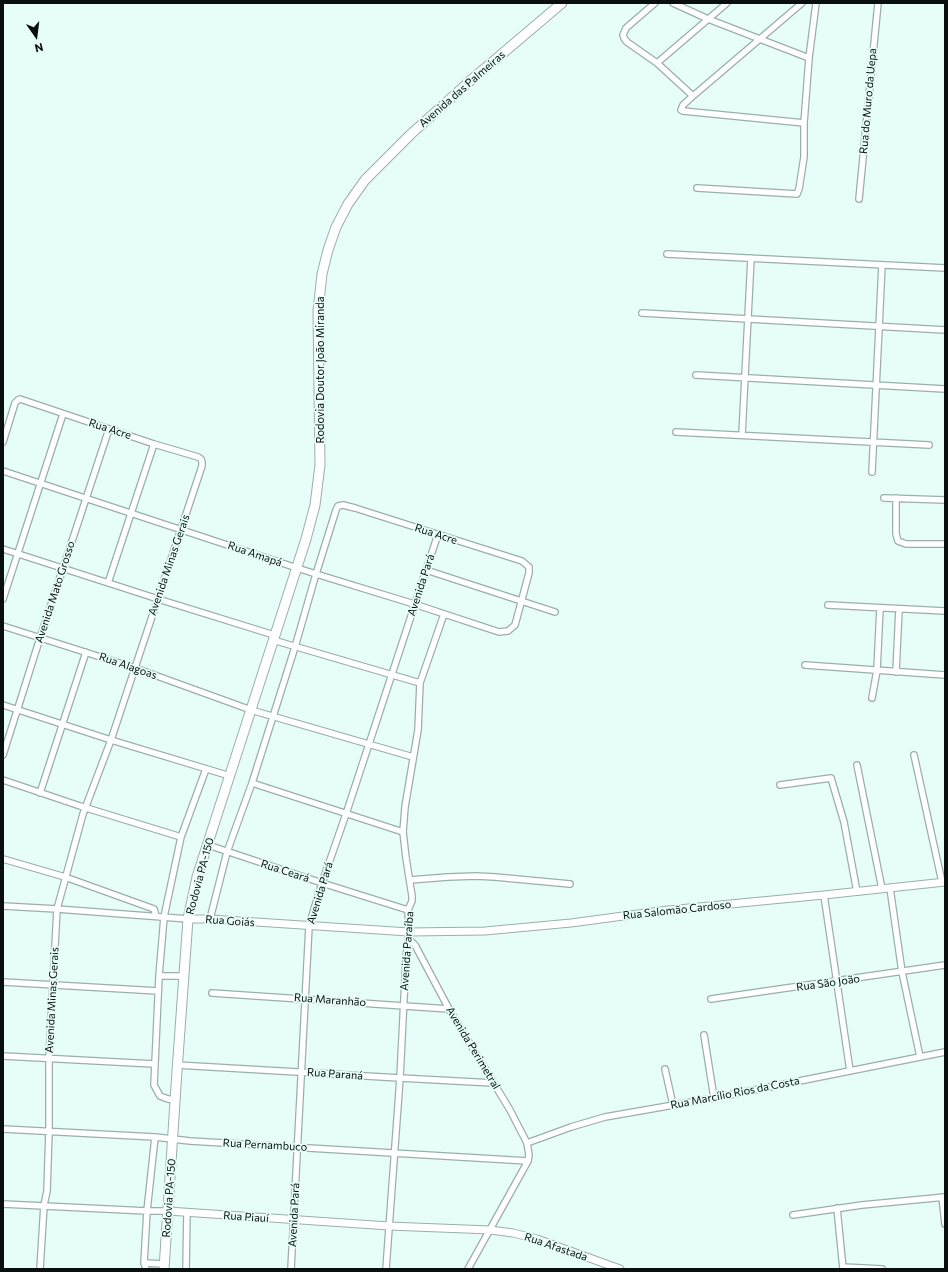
<!DOCTYPE html>
<meta charset="utf-8">
<style>
body{margin:0}
#map{position:relative;width:948px;height:1272px;overflow:hidden;background:#e7fdf7;font-family:Commissioner,sans-serif}
canvas{display:block}
.frame{position:absolute;inset:0;border:4px solid #080f0e;pointer-events:none}
.north{position:absolute;left:16px;top:16px;width:40px;height:40px;-webkit-text-stroke:3px #e7fdf7;paint-order:stroke;rotate:166deg;font-size:11px;font-weight:700;line-height:16px;text-align:center;color:#080f0e}
.north::after{content:'';display:block;margin:auto;width:14px;height:18px;background:#080f0e;clip-path:polygon(50% 0,100% 100%,50% 72%,0 100%)}
</style>
<div id="map">
<canvas width="948" height="1272"></canvas>
<div class="frame"></div>
<div class="north">N</div>
</div>
<script>
const ctx = document.querySelector('canvas').getContext('2d');
ctx.lineJoin = 'round';
function shape(rows) {
  const path = new Path2D();
  for (const r of rows) {
    path.moveTo(r[0], r[1]);
    for (let i = 2; i < r.length; i += 2) path.lineTo(r[i], r[i + 1]);
  }
  return path;
}
function stroke(path, color, width, dash) {
  ctx.strokeStyle = color;
  ctx.lineWidth = width;
  ctx.lineCap = dash ? 'butt' : 'round';
  ctx.setLineDash(dash || []);
  ctx.stroke(path);
}
function drawText(font, color, halo, rows, align = 'center') {
  ctx.font = font + ' Commissioner,sans-serif';
  ctx.lineWidth = 3.5;
  ctx.setLineDash([]);
  ctx.textBaseline = 'middle';
  ctx.strokeStyle = halo;
  ctx.fillStyle = color;
  for (const [text, x, y, turn = 0] of rows) {
    ctx.save();
    ctx.translate(x, y);
    ctx.rotate((+turn || 0) * Math.PI / 180);
    ctx.textAlign = isNaN(turn) ? turn : align;
    if (halo) ctx.strokeText(text, 0, 0);
    ctx.fillText(text, 0, 0);
    ctx.restore();
  }
}
const minor = shape([
 [655,3,626,28,623,35,624,38,627,42,657,63,693,96],
 [673,3,708,19,809,58],
 [802,3,693,96,683,105,681,110,683,111,804,123],
 [657,63,727,3],
 [697,188,797,194,799,189,804,157,804,123,809,58,816,3],
 [859,199,878,3],
 [667,254,945,268],
 [642,313,945,330],
 [696,375,945,389],
 [676,432,929,445],
 [742,435,751,258],
 [3,442,15,403,18,400,20,399,154,444,198,457,201,459,202,462,202,466,111,740,83,814,57,909,49,1058,49,1131,47,1191,44,1205,40,1269],
 [3,471,297,568,316,574,414,604,499,632,508,631,515,625,529,573,529,567,522,561,355,508,343,505,338,506,336,510,316,574,295,647,252,783,227,852,210,919],
 [872,472,882,265],
 [884,498,945,500],
 [896,498,896,534,898,541,906,544,945,544],
 [3,549,158,599,274,635],
 [426,570,555,612],
 [108,583,154,444],
 [3,599,63,414],
 [828,605,945,611],
 [3,626,135,668,251,710,413,757],
 [273,640,420,683],
 [805,665,945,675],
 [896,672,899,609],
 [872,698,877,670,880,608],
 [3,705,111,740,230,776],
 [3,755,40,638,109,429],
 [914,755,942,882],
 [857,765,882,889],
 [3,780,80,806,181,837],
 [252,783,403,832],
 [780,785,831,778,844,822,857,892],
 [40,793,86,652],
 [208,845,322,883,408,910],
 [3,859,65,877,154,909,156,916],
 [410,880,448,877,476,876,495,877,570,884],
 [890,888,902,972,920,1057],
 [824,895,850,1071],
 [3,906,57,909,188,919],
 [409,939,415,945,449,1009,510,1110,527,1143,529,1155,528,1161,468,1269],
 [159,976,183,976],
 [3,982,158,991],
 [212,993,449,1009],
 [711,999,945,965],
 [704,1035,714,1098],
 [3,1056,154,1064],
 [177,1065,400,1078,493,1083],
 [665,1069,673,1105],
 [175,1100,168,1099,160,1096,154,1085,159,976,164,917,181,837,206,769],
 [3,1129,155,1137,190,1141,528,1161],
 [527,1143,571,1127,605,1117,714,1098,945,1052],
 [942,1197,945,1224],
 [3,1204,147,1211,168,1211],
 [837,1208,843,1269],
 [793,1215,862,1205,945,1197],
 [144,1263,165,1264],
 [843,1267,882,1269],
 [146,1269,144,1263,147,1211,155,1137],
 [186,1269,187,1212],
 [291,1269,309,926,322,883,346,814,438,534],
 [386,1269,400,1078,406,958,409,932,408,910,412,901,412,896,406,858,403,832,405,807,418,730,420,683,444,614]
]);
const tertiary = shape([
 [188,919,210,919,409,932,485,931,571,923,668,910,824,895,945,882],
 [168,1211,389,1226,490,1230,513,1233,537,1239,620,1269]
]);
const trunk = shape([
 [164,1269,177,1071,188,919,197,877,306,539,315,505,320,465,318,311,322,274,328,250,336,227,348,204,365,180,411,134,470,81,562,3]
]);
stroke(minor, '#9bafaa', 8);
stroke(tertiary, '#9bafaa', 9);
stroke(trunk, '#9bafaa', 11);
stroke(minor, '#fff', 5.5);
stroke(tertiary, '#fff', 7);
stroke(trunk, '#fff', 9);
drawText('11px', '#080f0e', '#e7fdf7', [
 ["Avenida das Palmeiras",462,89,-41],
 ["Rua do Muro da Uepa",868,101,-85],
 ["Rodovia Doutor João Miranda",320,370,-90],
 ["Rua Acre",110,429,18],
 ["Rua Acre",436,534,18],
 ["Rua Amapá",255,554,19],
 ["Avenida Minas Gerais",169,565,-71],
 ["Avenida Pará",421,585,-72],
 ["Avenida Mato Grosso",55,592,-72],
 ["Rua Alagoas",128,666,19],
 ["Rua Ceará",285,871,18],
 ["Rodovia PA-150",200,876,-75],
 ["Avenida Pará",320,893,-73],
 ["Rua Salomão Cardoso",677,910,-6],
 ["Rua Goiás",230,921,4],
 ["Avenida Paraíba",407,951,-86],
 ["Rua São João",828,983,-8],
 ["Avenida Minas Gerais",52,1000,-87],
 ["Rua Maranhão",330,1000,4],
 ["Avenida Perimetral",473,1048,59],
 ["Rua Paraná",335,1074,4],
 ["Rua Marcílio Rios da Costa",735,1093,-11],
 ["Rua Pernambuco",265,1145,3],
 ["Rodovia PA-150",169,1198,-86],
 ["Avenida Pará",294,1215,-87],
 ["Rua Piauí",246,1217,4],
 ["Rua Afastada",556,1247,19]
]);
</script>
